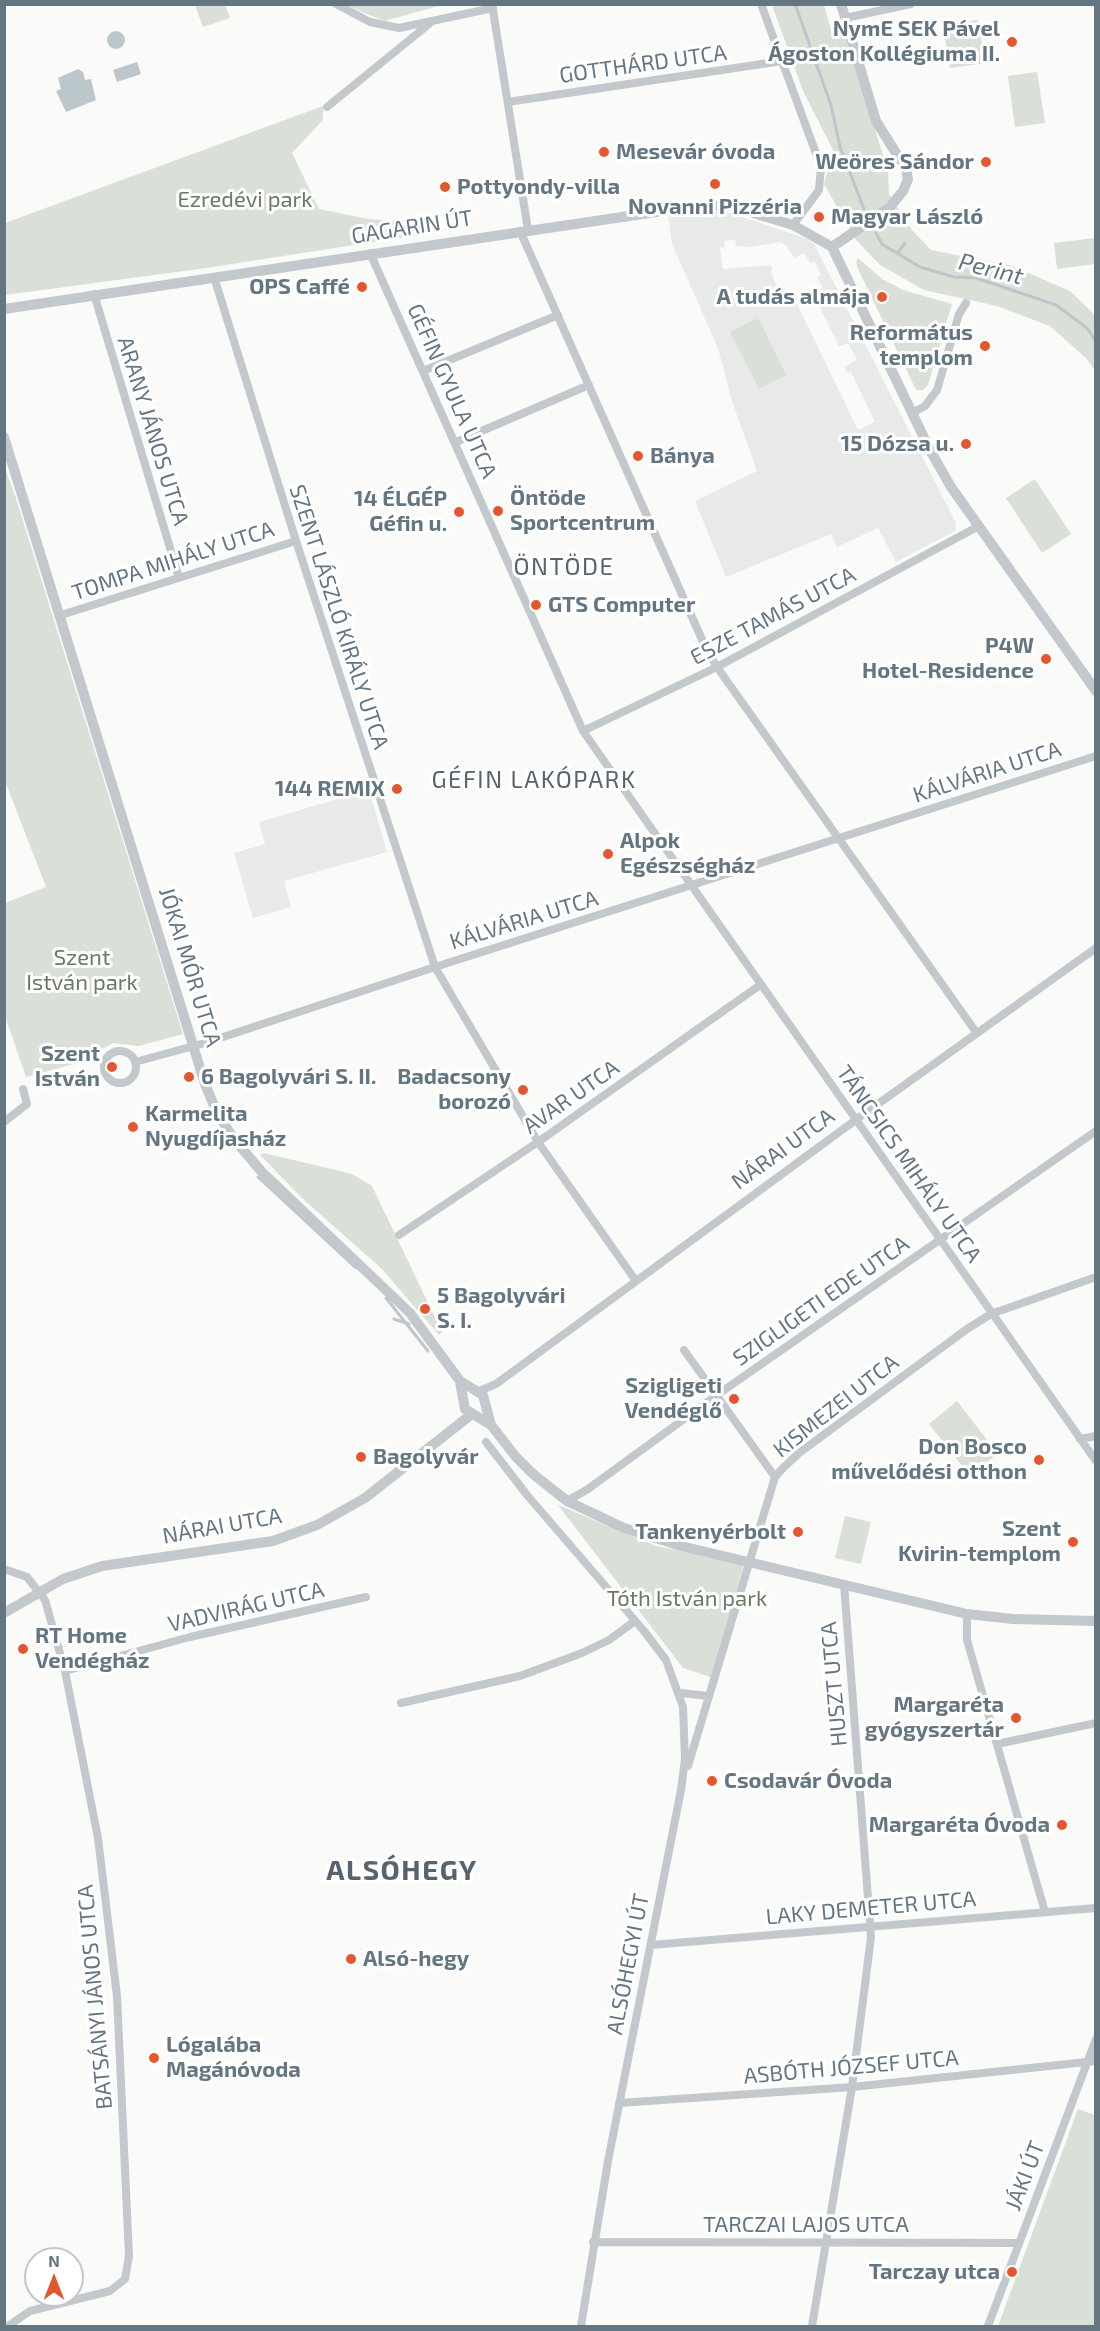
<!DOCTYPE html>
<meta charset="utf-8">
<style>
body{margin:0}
#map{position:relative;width:1100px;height:2331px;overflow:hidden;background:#fafaf8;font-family:"Exo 2",sans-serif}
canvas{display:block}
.frame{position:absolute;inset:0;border:6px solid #657683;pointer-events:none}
.north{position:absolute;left:24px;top:2247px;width:60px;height:60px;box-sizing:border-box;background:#fff;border:2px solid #c1c8cd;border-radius:50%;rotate:0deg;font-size:16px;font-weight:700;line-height:24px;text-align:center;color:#657683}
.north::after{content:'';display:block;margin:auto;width:21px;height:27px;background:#e4572e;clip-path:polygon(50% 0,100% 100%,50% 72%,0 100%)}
</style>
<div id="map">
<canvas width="1100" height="2331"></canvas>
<div class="frame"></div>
<div class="north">N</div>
</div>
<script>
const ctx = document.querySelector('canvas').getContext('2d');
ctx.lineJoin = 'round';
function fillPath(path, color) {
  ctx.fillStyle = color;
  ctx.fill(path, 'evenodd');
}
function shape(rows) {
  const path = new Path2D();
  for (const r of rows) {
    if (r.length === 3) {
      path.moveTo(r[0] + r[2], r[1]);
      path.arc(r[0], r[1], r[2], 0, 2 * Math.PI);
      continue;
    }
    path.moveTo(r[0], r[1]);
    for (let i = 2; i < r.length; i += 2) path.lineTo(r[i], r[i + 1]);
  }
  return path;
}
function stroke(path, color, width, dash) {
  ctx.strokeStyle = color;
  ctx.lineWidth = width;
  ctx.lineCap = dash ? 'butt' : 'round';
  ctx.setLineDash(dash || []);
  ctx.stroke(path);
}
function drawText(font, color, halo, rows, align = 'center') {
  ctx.font = font + ' "Exo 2",sans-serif';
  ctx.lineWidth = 6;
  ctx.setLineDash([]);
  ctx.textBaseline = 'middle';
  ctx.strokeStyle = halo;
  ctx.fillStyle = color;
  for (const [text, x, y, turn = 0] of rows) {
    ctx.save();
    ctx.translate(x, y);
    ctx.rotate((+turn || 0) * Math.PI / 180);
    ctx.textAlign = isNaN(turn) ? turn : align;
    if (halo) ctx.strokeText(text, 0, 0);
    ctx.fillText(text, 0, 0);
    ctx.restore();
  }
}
fillPath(shape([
 [711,210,730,213,805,238,814,244,956,523,955,531,896,562,878,528,837,547,831,534,726,577,695,501,757,471,732,401,718,348,672,244,668,216],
 [735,240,736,246,748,247,780,242,786,245,794,258,805,253,810,263,815,262,821,275,817,277,823,288,813,294,839,346,848,343,857,360,844,367,847,373,851,372,875,422,858,430,796,302,786,306,770,271,773,269,771,265,723,269,720,248,725,247,724,241],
 [369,790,387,852,284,881,291,907,253,918,234,853,265,844,259,822]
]), '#e8e9e9');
fillPath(shape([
 [195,5,225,5,230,18,203,27],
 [346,5,443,5,384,21],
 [772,5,824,5,831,30,845,34,888,171,889,194,912,230,931,250,1012,266,1070,291,1095,315,1095,371,1086,358,1050,326,997,306,924,290,880,265,856,240,824,184,833,150,803,91],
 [978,20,985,63,950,68,943,25],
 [1037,72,1045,123,1015,127,1008,76],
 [323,106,323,120,292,153,319,209,368,219,418,222,419,235,206,268,5,295,5,223],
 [1095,238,1095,264,1057,269,1054,243],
 [858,258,882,279,903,290,952,304,928,385,923,390,916,390,858,269,856,262],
 [758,318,786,375,759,389,730,332],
 [5,469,14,492,183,1034,139,1046,113,1043,99,1051,96,1058,26,1077,5,1016,5,903,46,887,5,781],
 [1035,479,1071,534,1042,553,1006,498],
 [264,1153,352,1174,372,1186,442,1332,439,1335,381,1268,304,1200,260,1155],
 [957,1401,998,1454,970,1476,929,1424],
 [558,1505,656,1546,744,1563,713,1678,683,1668],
 [845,1516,871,1522,861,1564,835,1558],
 [1078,2109,1095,2115,1095,2326,998,2326]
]), '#dadfd7');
fillPath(shape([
 [116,40,9],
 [137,62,141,74,117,82,113,70],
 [78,69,83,72,85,80,91,79,96,100,66,112,56,91,61,89,58,78]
]), '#bbc7cb');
stroke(shape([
 [795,4,831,105,840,147,864,209],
 [876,233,882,244,920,267,954,277,976,278,1056,305,1087,328,1096,342],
 [897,254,905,243],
 [258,1177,356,1268],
 [386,1298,428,1351],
 [394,1319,409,1324]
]), '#bbc7cb', 3);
stroke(shape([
 [336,4,370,22,399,28,493,8],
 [492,4,528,230],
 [761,4,821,167,819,190,793,225],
 [845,18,911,4],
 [508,102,782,61],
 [327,107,429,24],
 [520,231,704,644,717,667,976,1032],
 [370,253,583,731,1096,1461],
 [214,277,296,541,435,967,538,1142,636,1281],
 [94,294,179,578],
 [423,371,558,315],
 [912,413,925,406,937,390,959,314,966,303],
 [456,442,589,385],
 [61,615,296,541],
 [583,731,717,667,977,527],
 [120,1067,16],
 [135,1062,205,1043,435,967,1096,756],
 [4,1122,27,1104,23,1089],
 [399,1235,538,1142,760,985],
 [684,1350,775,1477],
 [477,1392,496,1384,857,1119,1096,948],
 [1080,1439,1096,1436],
 [486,1442,527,1495,644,1631,666,1660,683,1707,685,1759,681,1790,608,2161,581,2326],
 [567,1501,588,1489,717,1395,1096,1131],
 [4,1569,27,1577,45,1600,65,1671,98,1838,117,1996,129,2256,125,2279,110,2291,30,2311,8,2326],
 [967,1614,967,1640,1045,1912],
 [65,1671,190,1637,366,1597],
 [680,1693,709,1696],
 [401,1703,520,1676,582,1653,609,1640,635,1621],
 [997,1744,1096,1723],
 [688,1766,775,1477,783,1468,799,1453,967,1329,991,1314,1096,1277],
 [651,1945,1096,1908],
 [619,2103,852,2087,1096,2061],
 [593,2242,1019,2243],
 [812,2326,852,2087,871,1937,844,1584],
 [988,2326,1096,2039]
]), '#c3c8cc', 8);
stroke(shape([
 [832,247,889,208,903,191,908,179,906,169,876,121,841,4],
 [4,309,703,205,730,206,793,225,832,247,930,450,951,487,1096,691],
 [4,437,205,1084,217,1113,234,1139,261,1171,410,1313,460,1381,483,1395,491,1425],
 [460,1382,465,1409,491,1425,516,1457,533,1474,567,1501,624,1528,681,1546,967,1614,1013,1619,1096,1621],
 [4,1613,63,1579,102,1566,273,1541,317,1525,365,1498,472,1414]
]), '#c3c8cc', 10);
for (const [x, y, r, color] of [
 [1012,42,6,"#e4572e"],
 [604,152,6,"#e4572e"],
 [986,162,6,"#e4572e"],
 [715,184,6,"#e4572e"],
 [445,187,6,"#e4572e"],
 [819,217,6,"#e4572e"],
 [362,287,6,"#e4572e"],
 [882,297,6,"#e4572e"],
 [985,346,6,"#e4572e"],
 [966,444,6,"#e4572e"],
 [638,456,6,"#e4572e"],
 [498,511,6,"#e4572e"],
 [459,512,6,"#e4572e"],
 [536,605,6,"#e4572e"],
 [1046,659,6,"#e4572e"],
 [397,789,6,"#e4572e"],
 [608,854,6,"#e4572e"],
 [112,1067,6,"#e4572e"],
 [189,1077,6,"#e4572e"],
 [523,1090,6,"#e4572e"],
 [133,1127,6,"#e4572e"],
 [425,1309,6,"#e4572e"],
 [734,1399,6,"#e4572e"],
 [361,1457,6,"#e4572e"],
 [1039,1460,6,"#e4572e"],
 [798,1532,6,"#e4572e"],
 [1073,1542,6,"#e4572e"],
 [23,1649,6,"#e4572e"],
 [1016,1718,6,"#e4572e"],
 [712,1781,6,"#e4572e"],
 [1062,1825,6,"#e4572e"],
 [351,1959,6,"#e4572e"],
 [154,2058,6,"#e4572e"],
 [1012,2272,6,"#e4572e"]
]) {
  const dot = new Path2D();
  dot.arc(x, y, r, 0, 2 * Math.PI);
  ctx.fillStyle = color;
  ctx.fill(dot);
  stroke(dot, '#fff', 2);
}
drawText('bold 22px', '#657683', '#fff', [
 ["NymE SEK Pável",1000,29],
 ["Ágoston Kollégiuma II.",1000,54],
 ["Mesevár óvoda",616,152,"left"],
 ["Weöres Sándor",974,162],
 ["Pottyondy-villa",457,187,"left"],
 ["Novanni Pizzéria",715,207,"center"],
 ["Magyar László",831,217,"left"],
 ["OPS Caffé",350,287],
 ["A tudás almája",870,297],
 ["Református",973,333],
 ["templom",973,358],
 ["15 Dózsa u.",954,444],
 ["Bánya",650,456,"left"],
 ["Öntöde",510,498,"left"],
 ["Sportcentrum",510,523,"left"],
 ["14 ÉLGÉP",447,499],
 ["Géfin u.",447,524],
 ["GTS Computer",548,605,"left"],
 ["P4W",1034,646],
 ["Hotel-Residence",1034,671],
 ["144 REMIX",385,789],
 ["Alpok",620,841,"left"],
 ["Egészségház",620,866,"left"],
 ["Szent",100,1054],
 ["István",100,1079],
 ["6 Bagolyvári S. II.",201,1077,"left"],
 ["Badacsony",511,1077],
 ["borozó",511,1102],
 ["Karmelita",145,1114,"left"],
 ["Nyugdíjasház",145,1139,"left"],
 ["5 Bagolyvári",437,1296,"left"],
 ["S. I.",437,1321,"left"],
 ["Szigligeti",722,1386],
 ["Vendéglő",722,1411],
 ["Don Bosco",1027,1447],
 ["művelődési otthon",1027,1472],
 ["Bagolyvár",373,1457,"left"],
 ["Szent",1061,1529],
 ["Kvirin-templom",1061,1554],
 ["Tankenyérbolt",786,1532],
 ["RT Home",35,1636,"left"],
 ["Vendégház",35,1661,"left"],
 ["Margaréta",1004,1705],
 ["gyógyszertár",1004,1730],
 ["Csodavár Óvoda",724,1781,"left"],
 ["Margaréta Óvoda",1050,1825],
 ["Alsó-hegy",363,1959,"left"],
 ["Lógalába",166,2045,"left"],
 ["Magánóvoda",166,2070,"left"],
 ["Tarczay utca",1000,2272]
], 'right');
drawText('22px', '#657683', '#fff', [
 ["GOTTHÁRD UTCA",643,64,-8],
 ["GAGARIN ÚT",412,227,-9],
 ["GÉFIN GYULA UTCA",452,391,66],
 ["ARANY JÁNOS UTCA",153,431,73],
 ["TOMPA MIHÁLY UTCA",173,561,-18],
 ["ESZE TAMÁS UTCA",773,616,-28],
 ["SZENT LÁSZLÓ KIRÁLY UTCA",339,617,72],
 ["KÁLVÁRIA UTCA",987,772,-18],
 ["KÁLVÁRIA UTCA",524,920,-17],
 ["JÓKAI MÓR UTCA",190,967,73],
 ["AVAR UTCA",571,1097,-35],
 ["NÁRAI UTCA",783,1149,-36],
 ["TÁNCSICS MIHÁLY UTCA",909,1164,55],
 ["SZIGLIGETI EDE UTCA",821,1301,-35],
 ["KISMEZEI UTCA",836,1406,-38],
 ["NÁRAI UTCA",222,1526,-10],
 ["VADVIRÁG UTCA",246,1607,-13],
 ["HUSZT UTCA",834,1684,-95],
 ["LAKY DEMETER UTCA",871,1908,-5],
 ["ALSÓHEGYI ÚT",628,1964,-79],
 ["BATSÁNYI JÁNOS UTCA",95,1997,-95],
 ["ASBÓTH JÓZSEF UTCA",851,2067,-5],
 ["JÁKI ÚT",1025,2176,-69],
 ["TARCZAI LAJOS UTCA",806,2225]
]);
drawText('22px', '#687a64', '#fff', [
 ["Ezredévi park",245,200],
 ["Szent",82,958],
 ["István park",82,983],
 ["Tóth István park",687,1599]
]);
drawText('italic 24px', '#60757c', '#fff', [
 ["Perint",991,269,14]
]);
ctx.letterSpacing = '1.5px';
drawText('24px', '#57646e', '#fff', [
 ["ÖNTÖDE",564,567],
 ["GÉFIN LAKÓPARK",534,780]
]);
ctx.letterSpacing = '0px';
ctx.letterSpacing = '1.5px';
drawText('bold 28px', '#57646e', '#fff', [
 ["ALSÓHEGY",402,1871]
]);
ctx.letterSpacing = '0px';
</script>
